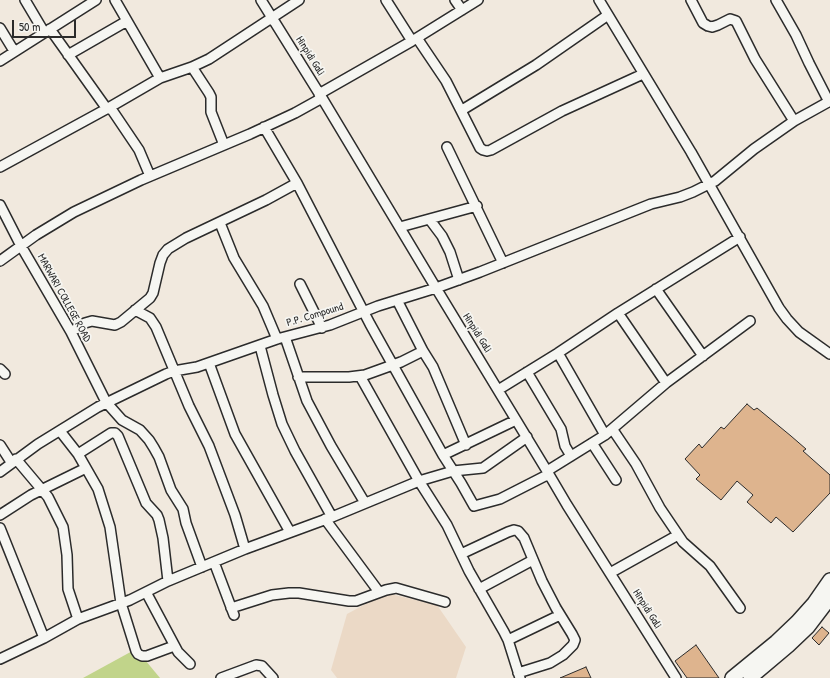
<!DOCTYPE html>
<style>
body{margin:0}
#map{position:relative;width:830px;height:678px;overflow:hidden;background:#f1e9de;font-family:"Patrick Hand",sans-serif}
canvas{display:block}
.scale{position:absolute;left:12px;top:20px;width:64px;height:18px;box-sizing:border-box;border:2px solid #2b2b2b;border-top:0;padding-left:5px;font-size:12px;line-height:14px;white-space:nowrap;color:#2b2b2b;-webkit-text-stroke:3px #f6f6f2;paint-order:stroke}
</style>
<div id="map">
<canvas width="830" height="678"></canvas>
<div class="scale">50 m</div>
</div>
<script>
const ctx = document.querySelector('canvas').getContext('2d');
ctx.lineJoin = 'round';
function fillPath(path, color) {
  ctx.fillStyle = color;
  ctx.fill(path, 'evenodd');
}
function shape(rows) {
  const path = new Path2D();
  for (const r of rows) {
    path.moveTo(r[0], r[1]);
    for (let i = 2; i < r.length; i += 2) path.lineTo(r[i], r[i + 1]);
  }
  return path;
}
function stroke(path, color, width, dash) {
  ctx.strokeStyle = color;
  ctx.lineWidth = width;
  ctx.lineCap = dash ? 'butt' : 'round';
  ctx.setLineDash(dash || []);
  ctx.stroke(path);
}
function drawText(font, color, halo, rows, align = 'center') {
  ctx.font = font + ' "Patrick Hand",sans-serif';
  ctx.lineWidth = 3.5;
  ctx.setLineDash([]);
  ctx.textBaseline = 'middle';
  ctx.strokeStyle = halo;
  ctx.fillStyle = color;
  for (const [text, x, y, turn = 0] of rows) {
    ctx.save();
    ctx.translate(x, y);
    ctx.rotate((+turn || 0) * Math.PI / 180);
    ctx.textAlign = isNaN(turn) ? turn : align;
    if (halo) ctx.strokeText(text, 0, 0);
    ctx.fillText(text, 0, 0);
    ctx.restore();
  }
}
fillPath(shape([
 [386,593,437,605,466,647,456,678,337,678,331,670,347,614]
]), '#ebd9c6');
fillPath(shape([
 [136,649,160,678,83,678]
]), '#c1d48a');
const building = shape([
 [747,404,754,410,757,408,791,436,806,449,803,451,830,475,830,493,793,532,776,517,771,523,747,502,753,495,737,481,721,500,696,479,700,475,685,459,699,444,702,448,721,427,724,429,747,404],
 [822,627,829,633,819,645,812,638,822,627],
 [696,645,719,678,687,678,675,661,696,645],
 [586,667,591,678,560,678,586,667]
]);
fillPath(building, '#deb48e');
stroke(building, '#2b2b2b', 1);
const street = shape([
 [25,0,44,32],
 [115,0,160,78],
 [261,0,322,98,436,288,547,471,567,505,676,678],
 [386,0,412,41],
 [455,0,462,10],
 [599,0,691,152,779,308,787,319,799,332,830,354],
 [691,0,703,23,708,26,712,27,718,25,730,19,736,21,755,59,794,121],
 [776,0,796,35,809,63,829,102],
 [0,28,14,51],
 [50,29,107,109],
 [417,38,446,81,480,148,483,150,487,151,491,150,562,111,643,74],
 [68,55,127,21],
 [0,61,96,0],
 [192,67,209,93,211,97,211,112,224,145],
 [319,94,412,41,478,0],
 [110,107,139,150,150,176],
 [462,110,536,65,608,15],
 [264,127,297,183,370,324,443,455,461,483,474,506,500,499,549,474],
 [447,147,503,263],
 [0,167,110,107,160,78,192,67,209,59,299,0],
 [0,205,21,246,71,332,106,402,122,420,140,430,149,440,154,448,159,457,171,490,183,509,186,523,202,567],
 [430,220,442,236,450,252,459,280],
 [220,223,234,258,263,306,277,339],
 [400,227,477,206],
 [0,261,36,235,74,212,141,180,250,134,295,113,322,98],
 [300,284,322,328],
 [656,289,703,356],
 [397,300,423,351,433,367,466,445],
 [135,310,150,318,156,327,189,406,209,446,235,515,245,549],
 [618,313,666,383],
 [71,332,85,323,92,321,115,325,121,322,150,298,153,293,160,263,163,255,168,249,186,238,266,200,297,183],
 [285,337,307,401,331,446,365,503],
 [260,346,273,395,282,424,295,451,332,517],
 [558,353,605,435],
 [209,363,235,434,290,532],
 [0,369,5,374],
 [527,372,561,429,565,446,571,456],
 [360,376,419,481,447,525,469,571,504,632,508,640,520,678],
 [298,377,349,377,365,375,401,362,423,351],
 [498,390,558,353,618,313,740,237],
 [613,430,636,464,660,508,683,542,710,566,740,608],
 [60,431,78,454,98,489,110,527,121,603,136,651,138,654,142,656,147,656,174,646],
 [592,443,616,480],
 [0,445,11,462],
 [78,454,111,433,115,433,118,436,146,503,157,515,159,520,163,538,168,581],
 [443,455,516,420],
 [16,459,48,497,63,527,67,555,68,589,78,619],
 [547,471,605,435,666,383,750,321],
 [0,472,38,444,98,407,166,374,174,371,197,367,277,339,330,325,378,306,436,288,480,272,651,204,680,197,693,192,715,181,754,149,794,121,830,101],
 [0,515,31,495,86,468],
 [325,519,379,592],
 [0,528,44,638],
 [461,554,508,532,514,530,518,531,524,538,542,581,556,608,572,634,575,640,573,645,563,655,550,663,518,673],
 [214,562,234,615],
 [610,573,678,535],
 [479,589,533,560],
 [146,592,178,652,190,664],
 [231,608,272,595,289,593,299,593,349,601,356,601,386,590,396,588,445,602],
 [508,640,560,615],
 [0,659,44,638,78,619,130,600,168,581,245,549,332,517,419,481,453,471,483,468,527,437],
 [221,678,256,665,262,666,273,678]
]);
const secondary = shape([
 [732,678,776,642,797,622,814,603,830,580],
 [750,678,788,646,808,627,830,598]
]);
stroke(street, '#2b2b2b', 12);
stroke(secondary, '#2b2b2b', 16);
stroke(street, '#f6f6f2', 9);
stroke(secondary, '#f6f6f2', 13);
drawText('11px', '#2b2b2b', '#f6f6f2', [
 ["Hinpidi Gali",310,56,58],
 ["MARWARI COLLEGE ROAD",64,298,61],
 ["P.P. Compound",315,315,-17],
 ["Hinpidi Gali",477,333,58],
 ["Hinpidi Gali",647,609,58]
]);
</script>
